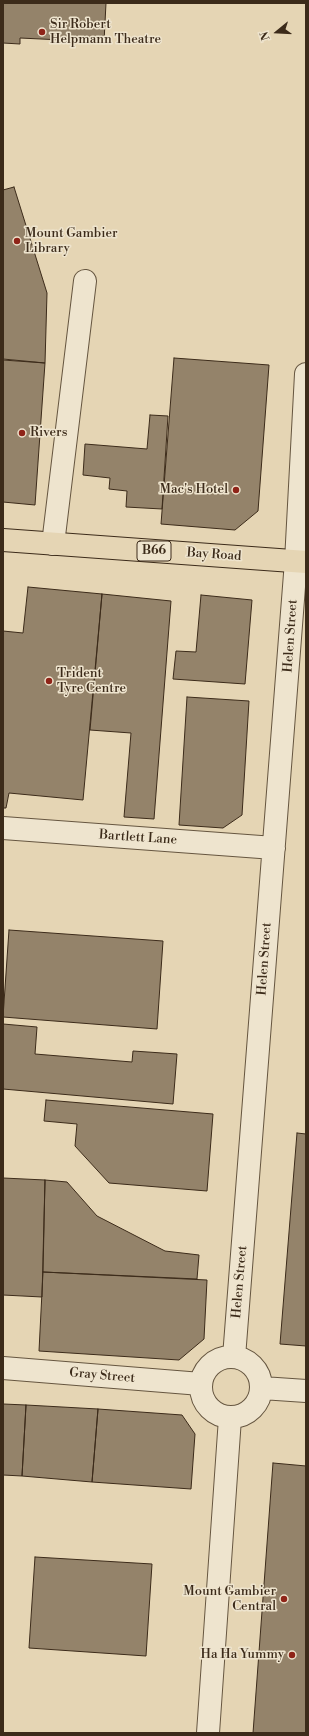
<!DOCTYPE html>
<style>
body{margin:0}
#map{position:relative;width:309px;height:1736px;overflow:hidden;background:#e5d5b4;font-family:"Libre Bodoni",serif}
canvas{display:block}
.frame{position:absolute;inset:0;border:4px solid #3c2b1a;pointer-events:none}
.north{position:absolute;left:257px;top:12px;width:40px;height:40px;-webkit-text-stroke:3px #eee4ce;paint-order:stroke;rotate:252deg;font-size:11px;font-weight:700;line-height:16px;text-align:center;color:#3c2b1a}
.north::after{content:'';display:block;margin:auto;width:14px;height:18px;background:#3c2b1a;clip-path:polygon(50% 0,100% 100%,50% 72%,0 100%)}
</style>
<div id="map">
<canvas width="309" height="1736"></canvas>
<div class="frame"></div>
<div class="north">N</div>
</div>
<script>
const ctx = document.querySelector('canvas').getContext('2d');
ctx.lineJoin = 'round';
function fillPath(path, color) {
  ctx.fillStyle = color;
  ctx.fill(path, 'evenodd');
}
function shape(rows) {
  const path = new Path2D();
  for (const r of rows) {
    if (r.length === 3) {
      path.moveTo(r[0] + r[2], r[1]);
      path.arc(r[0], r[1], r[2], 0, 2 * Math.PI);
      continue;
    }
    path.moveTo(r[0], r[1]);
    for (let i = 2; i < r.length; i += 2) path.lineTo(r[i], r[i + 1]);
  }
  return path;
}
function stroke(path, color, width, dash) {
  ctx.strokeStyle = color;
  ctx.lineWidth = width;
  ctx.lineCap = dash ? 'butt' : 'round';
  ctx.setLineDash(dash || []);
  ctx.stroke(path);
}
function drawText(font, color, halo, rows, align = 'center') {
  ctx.font = font + ' "Libre Bodoni",serif';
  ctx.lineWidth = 3;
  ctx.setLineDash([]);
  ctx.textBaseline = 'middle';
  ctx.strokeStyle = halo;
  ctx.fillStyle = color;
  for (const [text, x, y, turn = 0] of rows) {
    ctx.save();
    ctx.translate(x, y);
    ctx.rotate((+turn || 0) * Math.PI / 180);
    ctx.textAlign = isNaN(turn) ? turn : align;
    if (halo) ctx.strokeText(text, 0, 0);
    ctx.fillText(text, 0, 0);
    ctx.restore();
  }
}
const building = shape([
 [3,3,106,3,104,42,20,38,20,44,3,43,3,50,3,3],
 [14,187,47,293,45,363,3,359,3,190,14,187],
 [174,358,269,365,258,511,235,530,161,524,174,358],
 [3,360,45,363,35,505,3,502,3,360],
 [150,415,168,416,162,509,126,507,127,491,109,489,110,478,83,475,85,444,147,449,150,415],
 [28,587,102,594,83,800,9,793,6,808,3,808,3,631,23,633,28,587],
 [102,594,171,601,154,819,124,817,131,733,90,730,102,594],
 [201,595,252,600,245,684,173,679,176,651,196,652,201,595],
 [187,697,249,701,242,815,223,828,179,825,187,697],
 [9,930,163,941,157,1029,3,1017,9,930],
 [3,1024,37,1027,35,1054,132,1062,133,1051,177,1054,173,1104,3,1089,3,1024],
 [46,1100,213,1114,207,1191,109,1183,75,1146,77,1124,44,1121,46,1100],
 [297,1133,306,1134,306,1346,280,1344,297,1133],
 [3,1178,45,1180,42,1297,3,1295,3,1178],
 [45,1180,67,1182,97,1216,165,1251,199,1255,197,1279,43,1272,45,1180],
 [43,1272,207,1280,204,1339,179,1360,39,1351,43,1272],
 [3,1404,26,1405,22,1476,3,1475,3,1404],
 [26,1405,98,1409,92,1482,22,1476,26,1405],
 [98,1409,182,1415,195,1434,191,1489,92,1482,98,1409],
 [273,1463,306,1466,306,1733,253,1733,273,1463],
 [35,1557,152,1564,146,1656,29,1648,35,1557]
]);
fillPath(building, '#94836a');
stroke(building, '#3c2b1a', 1);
const minor = shape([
 [53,544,85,281],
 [3,828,274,848],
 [231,1387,30],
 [234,1357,296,561,306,374],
 [3,1368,201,1384],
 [262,1388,306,1391],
 [208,1733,230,1418]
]);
const major = shape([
 [3,540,306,562]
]);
stroke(minor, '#665640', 24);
stroke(major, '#3c2b1a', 24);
stroke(minor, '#eee4ce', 22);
stroke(major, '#e5d5b4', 22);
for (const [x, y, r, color] of [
 [42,32,4,"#8f2418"],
 [17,241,4,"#8f2418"],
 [22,433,4,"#8f2418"],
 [236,490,4,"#8f2418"],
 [49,681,4,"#8f2418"],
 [284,1599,4,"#8f2418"],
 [292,1655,4,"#8f2418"]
]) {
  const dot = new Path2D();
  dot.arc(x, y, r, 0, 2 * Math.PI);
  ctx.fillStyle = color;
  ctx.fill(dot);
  stroke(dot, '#eee4ce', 1.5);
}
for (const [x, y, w] of [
 [154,551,34]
]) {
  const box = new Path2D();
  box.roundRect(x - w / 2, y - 10, w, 20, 3);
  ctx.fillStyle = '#eee4ce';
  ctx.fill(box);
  stroke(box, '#3c2b1a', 1);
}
drawText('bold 12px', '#3c2b1a', null, [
 ["B66",154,551]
]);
drawText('13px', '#3c2b1a', '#eee4ce', [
 ["Sir Robert",50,25],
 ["Helpmann Theatre",50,40],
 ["Mount Gambier",25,234],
 ["Library",25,249],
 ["Rivers",30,433],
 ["Mac's Hotel",228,490,"right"],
 ["Trident",57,674],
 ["Tyre Centre",57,689],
 ["Mount Gambier",276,1592,"right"],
 ["Central",276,1607,"right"],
 ["Ha Ha Yummy",284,1655,"right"]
], 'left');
drawText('13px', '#3c2b1a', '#eee4ce', [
 ["Bay Road",214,555,4],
 ["Helen Street",291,636,-86],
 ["Bartlett Lane",138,838,4],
 ["Helen Street",265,959,-86],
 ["Helen Street",240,1282,-85],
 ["Gray Street",102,1376,5]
]);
</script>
